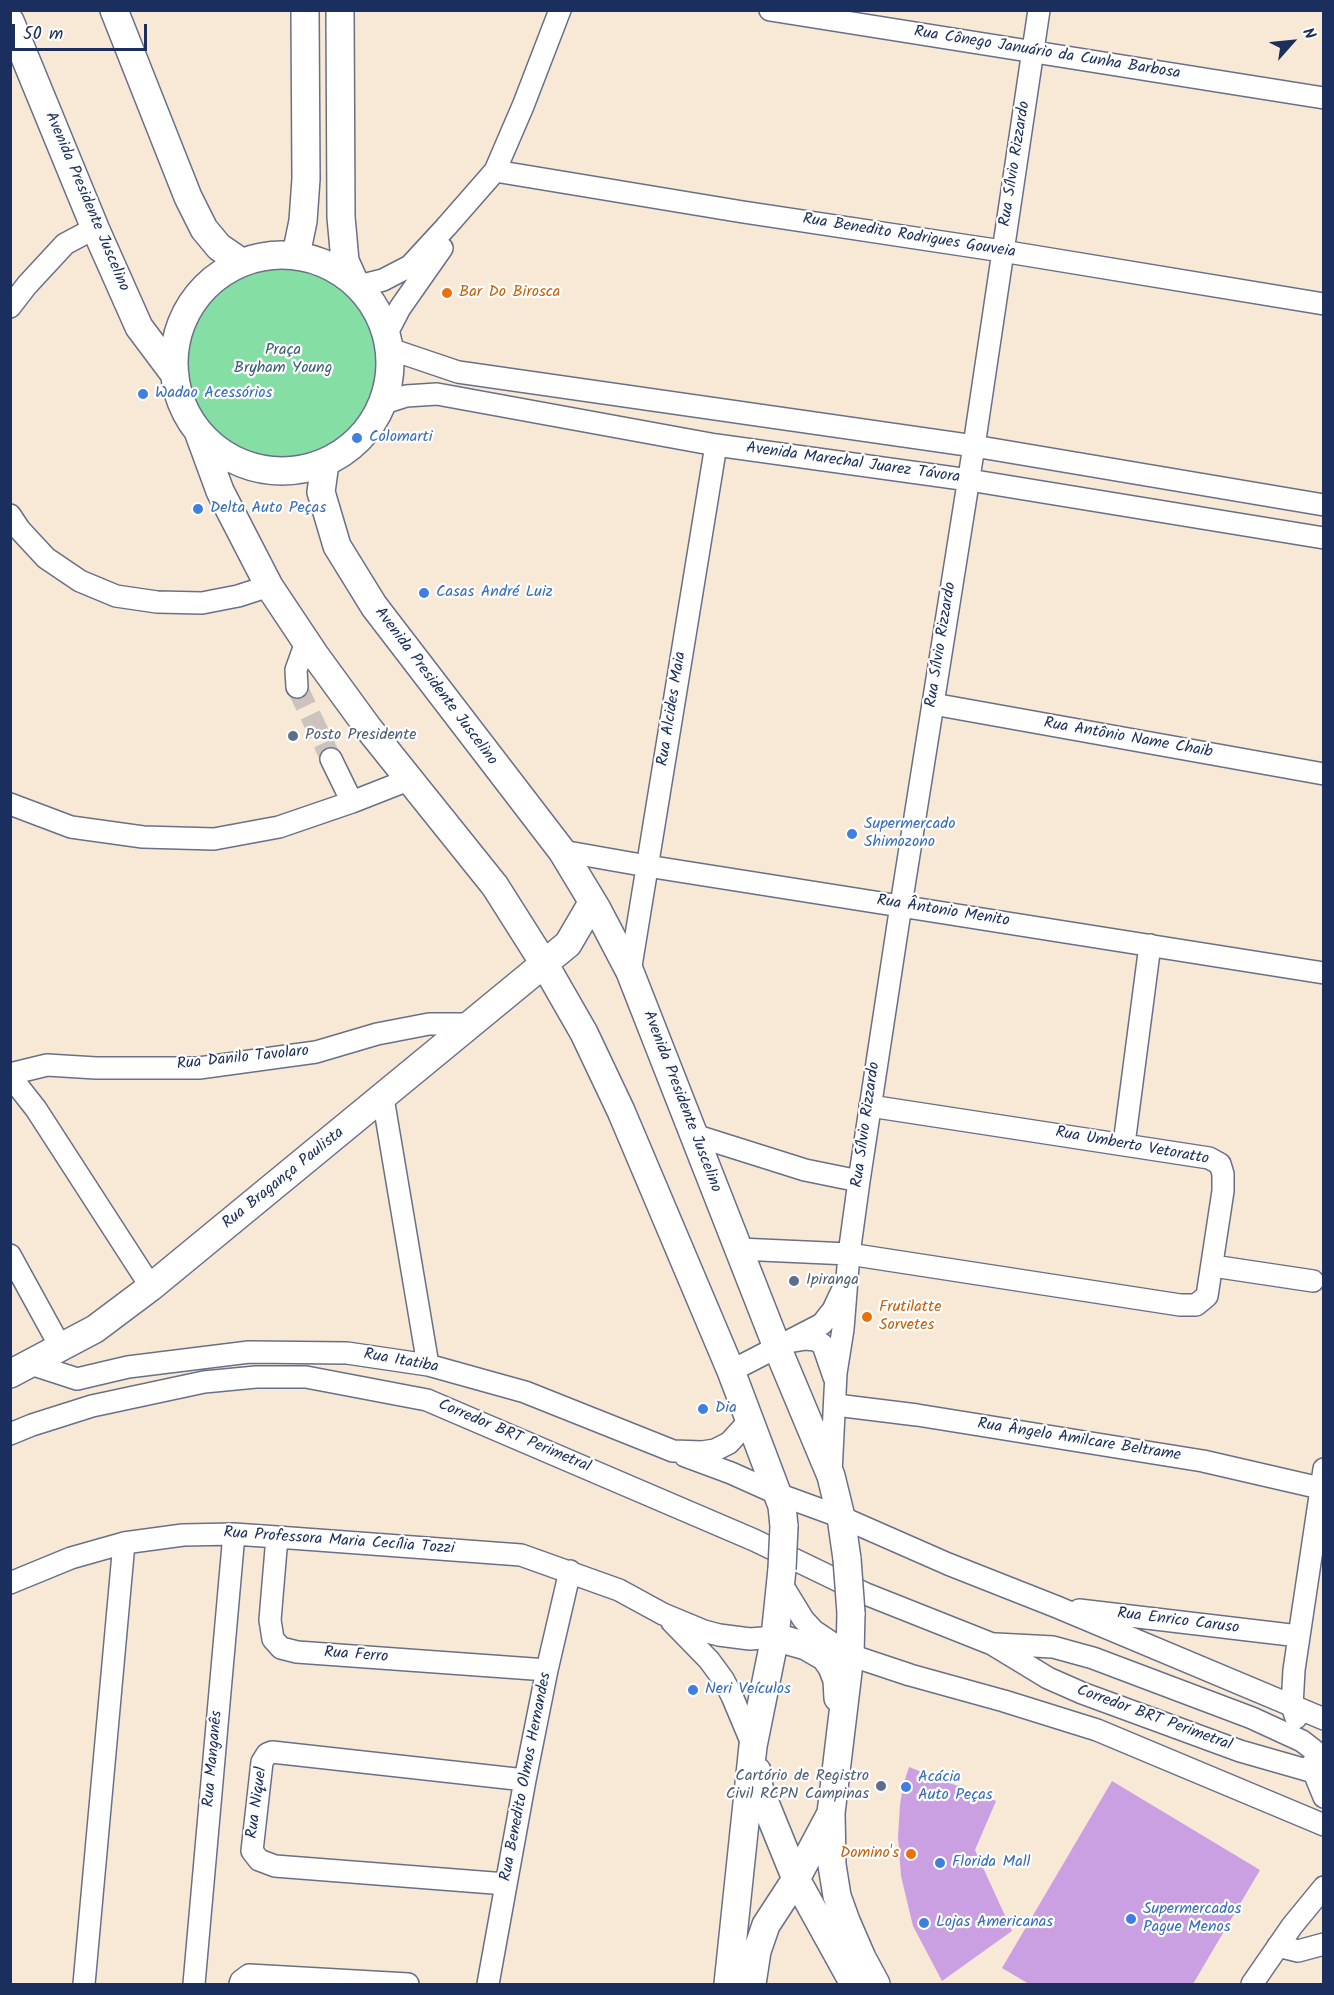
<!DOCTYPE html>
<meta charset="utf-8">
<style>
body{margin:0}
#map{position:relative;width:1334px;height:1995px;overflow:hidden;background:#f8e8d6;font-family:Kalam,sans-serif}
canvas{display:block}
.frame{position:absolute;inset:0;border:12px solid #1b2f5e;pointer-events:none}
.north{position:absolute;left:1262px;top:12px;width:60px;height:60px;-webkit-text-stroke:4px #fff;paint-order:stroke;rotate:63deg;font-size:16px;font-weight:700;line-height:24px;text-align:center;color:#1b2f5e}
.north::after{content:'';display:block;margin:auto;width:21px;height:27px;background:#1b2f5e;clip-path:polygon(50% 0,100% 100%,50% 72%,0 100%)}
.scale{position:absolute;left:12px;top:24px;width:135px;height:27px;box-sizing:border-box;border:3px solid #1b2f5e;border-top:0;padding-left:8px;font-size:18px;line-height:21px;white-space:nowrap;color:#1b2f5e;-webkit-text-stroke:4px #fff;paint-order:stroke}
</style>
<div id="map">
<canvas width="1334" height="1995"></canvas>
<div class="frame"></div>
<div class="north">N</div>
<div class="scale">50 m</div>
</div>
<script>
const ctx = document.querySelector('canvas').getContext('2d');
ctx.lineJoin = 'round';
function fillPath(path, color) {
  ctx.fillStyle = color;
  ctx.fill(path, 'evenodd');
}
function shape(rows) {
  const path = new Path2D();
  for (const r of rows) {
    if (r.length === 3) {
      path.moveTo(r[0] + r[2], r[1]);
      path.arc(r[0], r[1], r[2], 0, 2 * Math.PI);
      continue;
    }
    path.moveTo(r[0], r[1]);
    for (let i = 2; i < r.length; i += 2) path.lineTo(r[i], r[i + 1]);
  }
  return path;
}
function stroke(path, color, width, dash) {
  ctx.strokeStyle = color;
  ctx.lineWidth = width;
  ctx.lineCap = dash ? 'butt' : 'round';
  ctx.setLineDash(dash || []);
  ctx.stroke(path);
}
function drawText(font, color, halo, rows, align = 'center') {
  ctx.font = font + ' Kalam,sans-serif';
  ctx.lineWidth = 4.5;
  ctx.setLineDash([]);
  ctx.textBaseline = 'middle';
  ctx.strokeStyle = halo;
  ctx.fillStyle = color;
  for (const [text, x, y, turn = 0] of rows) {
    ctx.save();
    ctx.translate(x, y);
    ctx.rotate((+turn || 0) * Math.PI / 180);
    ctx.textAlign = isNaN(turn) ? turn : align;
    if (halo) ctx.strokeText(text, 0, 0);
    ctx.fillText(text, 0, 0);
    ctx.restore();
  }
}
fillPath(shape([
 [282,360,98]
]), '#85dfa5');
fillPath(shape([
 [909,1767,996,1801,975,1850,1012,1931,942,1981,913,1926,901,1876,898,1837,900,1805,903,1786],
 [1112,1781,1260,1870,1193,1984,1029,1984,1002,1968]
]), '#caa0e2');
stroke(shape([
 [297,687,331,759]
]), '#ccc3be', 21, [21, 10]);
const minor = shape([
 [770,10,1324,98],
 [495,171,743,212,1002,251,1324,304],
 [359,286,383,280,410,266,446,227,495,171,523,106,560,10],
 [10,307,27,285,65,244,95,228],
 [387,333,400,308,442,248],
 [390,349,458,372,974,446,1324,505],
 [384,403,406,396,437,394,716,445,969,480,1324,538],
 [10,515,20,530,46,558,80,581,116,596,157,602,202,603,238,596,269,586],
 [297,687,296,670,306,642],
 [933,704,1324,774],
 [331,759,352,802],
 [10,804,71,827,143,837,214,839,279,827,352,802,408,780],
 [562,851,647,866,1324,973],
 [630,972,716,445],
 [10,1074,47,1065,96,1068,199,1068,316,1052,377,1034,429,1024,474,1024],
 [10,1076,36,1109,151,1287],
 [383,1098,428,1365],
 [694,1135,805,1170,859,1181],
 [1124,1144,1150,945],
 [739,1249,849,1254,1180,1305,1196,1305,1207,1296,1223,1191,1223,1174,1220,1164,1209,1158,870,1106],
 [10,1255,61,1348],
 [1213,1266,1313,1281],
 [794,1341,806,1339,816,1340,823,1345,834,1377],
 [31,1364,77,1379,128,1367,249,1352,347,1353,428,1365,525,1392,673,1451,702,1452,715,1450,729,1443,750,1420],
 [731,1371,822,1324,833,1310,842,1291],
 [836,1405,917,1415,1203,1461,1320,1488],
 [10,1434,32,1425,92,1406,204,1382,256,1377,306,1377,427,1400,754,1540,866,1594,992,1644,1048,1678,1082,1693,1240,1751,1324,1775],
 [685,1456,731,1473,778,1494,841,1517,948,1564,1057,1607,1324,1719],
 [831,1473,836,1373,843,1329,849,1254,859,1181,901,905,974,446,1039,10],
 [277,1537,270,1620,273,1639,281,1648,297,1652,547,1670],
 [10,1583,71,1558,124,1543,183,1535,234,1534,277,1537,521,1555,619,1590,663,1614,704,1631,719,1635,750,1639,775,1637],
 [781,1583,803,1619,814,1631,850,1655,910,1675,1004,1701,1097,1730,1324,1825],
 [1079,1610,1299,1636],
 [672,1622,709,1660,723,1679,732,1696,753,1746],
 [996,1644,1053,1647,1093,1658,1252,1718,1302,1741,1324,1758],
 [1296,1718,1292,1706,1294,1670,1324,1469],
 [1311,1765,1324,1797],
 [506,1884,275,1866,259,1860,252,1851,262,1762,267,1754,272,1752,525,1780],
 [1278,1946,1298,1951,1324,1944],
 [84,1984,124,1543],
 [194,1984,234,1534],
 [240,1984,241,1981,249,1975,408,1984],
 [488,1984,525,1780,547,1670,570,1571],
 [1252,1984,1292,1926,1324,1887]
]);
const major = shape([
 [114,10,188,197,204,229,219,247,241,262],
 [340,10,341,217,345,261,354,281],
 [10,21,95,228,139,327,175,375],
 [296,255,303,221,306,179,305,10],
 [282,363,108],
 [198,431,220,491,269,586,315,655,369,729,495,886,545,965,584,1033,621,1111,731,1371,782,1506,784,1526],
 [325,463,321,492,337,546,374,606,562,851,597,909,630,972,777,1347,831,1476,841,1517,847,1559],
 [10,1374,95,1329,151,1287,568,944,592,903],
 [851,1613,850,1655,831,1813,832,1865,837,1896,846,1921,862,1958,876,1984],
 [775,1637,806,1646,825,1657,832,1667,837,1680,838,1698],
 [757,1771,759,1788,796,1879,854,1984],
 [728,1984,753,1746,775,1637,782,1569],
 [752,1984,757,1951,766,1925,796,1879,829,1817]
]);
stroke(minor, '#687088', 24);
stroke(major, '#687088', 30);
stroke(minor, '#fff', 21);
stroke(major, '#fff', 27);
const majorBridge = shape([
 [847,1559,851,1613],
 [782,1569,784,1526]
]);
stroke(majorBridge, '#687088', 30, []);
stroke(majorBridge, '#fff', 27);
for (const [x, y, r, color] of [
 [447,293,6,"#e8710a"],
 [143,394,6,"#3f7fe0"],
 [357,438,6,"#3f7fe0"],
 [198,509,6,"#3f7fe0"],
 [424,593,6,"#3f7fe0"],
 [293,736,6,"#5c6f8a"],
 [852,834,6,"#3f7fe0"],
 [794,1281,6,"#5c6f8a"],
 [867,1317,6,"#e8710a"],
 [703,1409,6,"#3f7fe0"],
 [693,1690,6,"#3f7fe0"],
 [881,1786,6,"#5c6f8a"],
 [906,1787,6,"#3f7fe0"],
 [911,1854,6,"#e8710a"],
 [940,1863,6,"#3f7fe0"],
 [1131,1919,6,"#3f7fe0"],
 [924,1923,6,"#3f7fe0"]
]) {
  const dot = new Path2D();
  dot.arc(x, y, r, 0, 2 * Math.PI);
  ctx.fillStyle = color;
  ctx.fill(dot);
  stroke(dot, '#fff', 2);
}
drawText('16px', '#1b2f5e', '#fff', [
 ["Rua Cônego Januário da Cunha Barbosa",1047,54,9],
 ["Rua Sílvio Rizzardo",1016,164,-81],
 ["Avenida Presidente Juscelino",86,202,67],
 ["Rua Benedito Rodrigues Gouveia",909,237,9],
 ["Avenida Marechal Juarez Távora",853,464,8],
 ["Rua Sílvio Rizzardo",942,645,-81],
 ["Avenida Presidente Juscelino",435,687,53],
 ["Rua Alcides Maia",673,709,-81],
 ["Rua Antônio Name Chaib",1128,739,10],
 ["Rua Ântonio Menito",943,912,9],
 ["Rua Danilo Tavolaro",243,1059,-6],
 ["Avenida Presidente Juscelino",681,1102,69],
 ["Rua Sílvio Rizzardo",867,1125,-82],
 ["Rua Umberto Vetoratto",1132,1147,10],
 ["Rua Bragança Paulista",284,1179,-39],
 ["Rua Itatiba",401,1362,10],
 ["Corredor BRT Perimetral",514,1437,23],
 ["Rua Ângelo Amilcare Beltrame",1079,1441,9],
 ["Rua Professora Maria Cecília Tozzi",339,1542,4],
 ["Rua Enrico Caruso",1178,1622,7],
 ["Rua Ferro",356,1656,4],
 ["Corredor BRT Perimetral",1154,1719,20],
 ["Rua Manganês",214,1759,-85],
 ["Rua Benedito Olmos Hernandes",527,1777,-79],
 ["Rua Niquel",258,1803,-82]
]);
drawText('16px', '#c56008', '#fff', [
 ["Bar Do Birosca",459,293],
 ["Frutilatte",879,1308],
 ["Sorvetes",879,1326],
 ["Domino's",899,1854,"right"]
], 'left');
drawText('16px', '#365b70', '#fff', [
 ["Praça",283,351],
 ["Bryham Young",283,369]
]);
drawText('16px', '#366cbe', '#fff', [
 ["Wadao Acessórios",155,394],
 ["Colomarti",369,438],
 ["Delta Auto Peças",210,509],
 ["Casas André Luiz",436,593],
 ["Supermercado",864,825],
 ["Shimozono",864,843],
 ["Dia",715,1409],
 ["Neri Veículos",705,1690],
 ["Acácia",918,1778],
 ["Auto Peças",918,1796],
 ["Florida Mall",952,1863],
 ["Supermercados",1143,1910],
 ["Pague Menos",1143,1928],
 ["Lojas Americanas",936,1923]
], 'left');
drawText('16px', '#4e5e75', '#fff', [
 ["Posto Presidente",305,736],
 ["Ipiranga",806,1281],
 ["Cartório de Registro",869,1777,"right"],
 ["Civil RCPN Campinas",869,1795,"right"]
], 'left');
</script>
